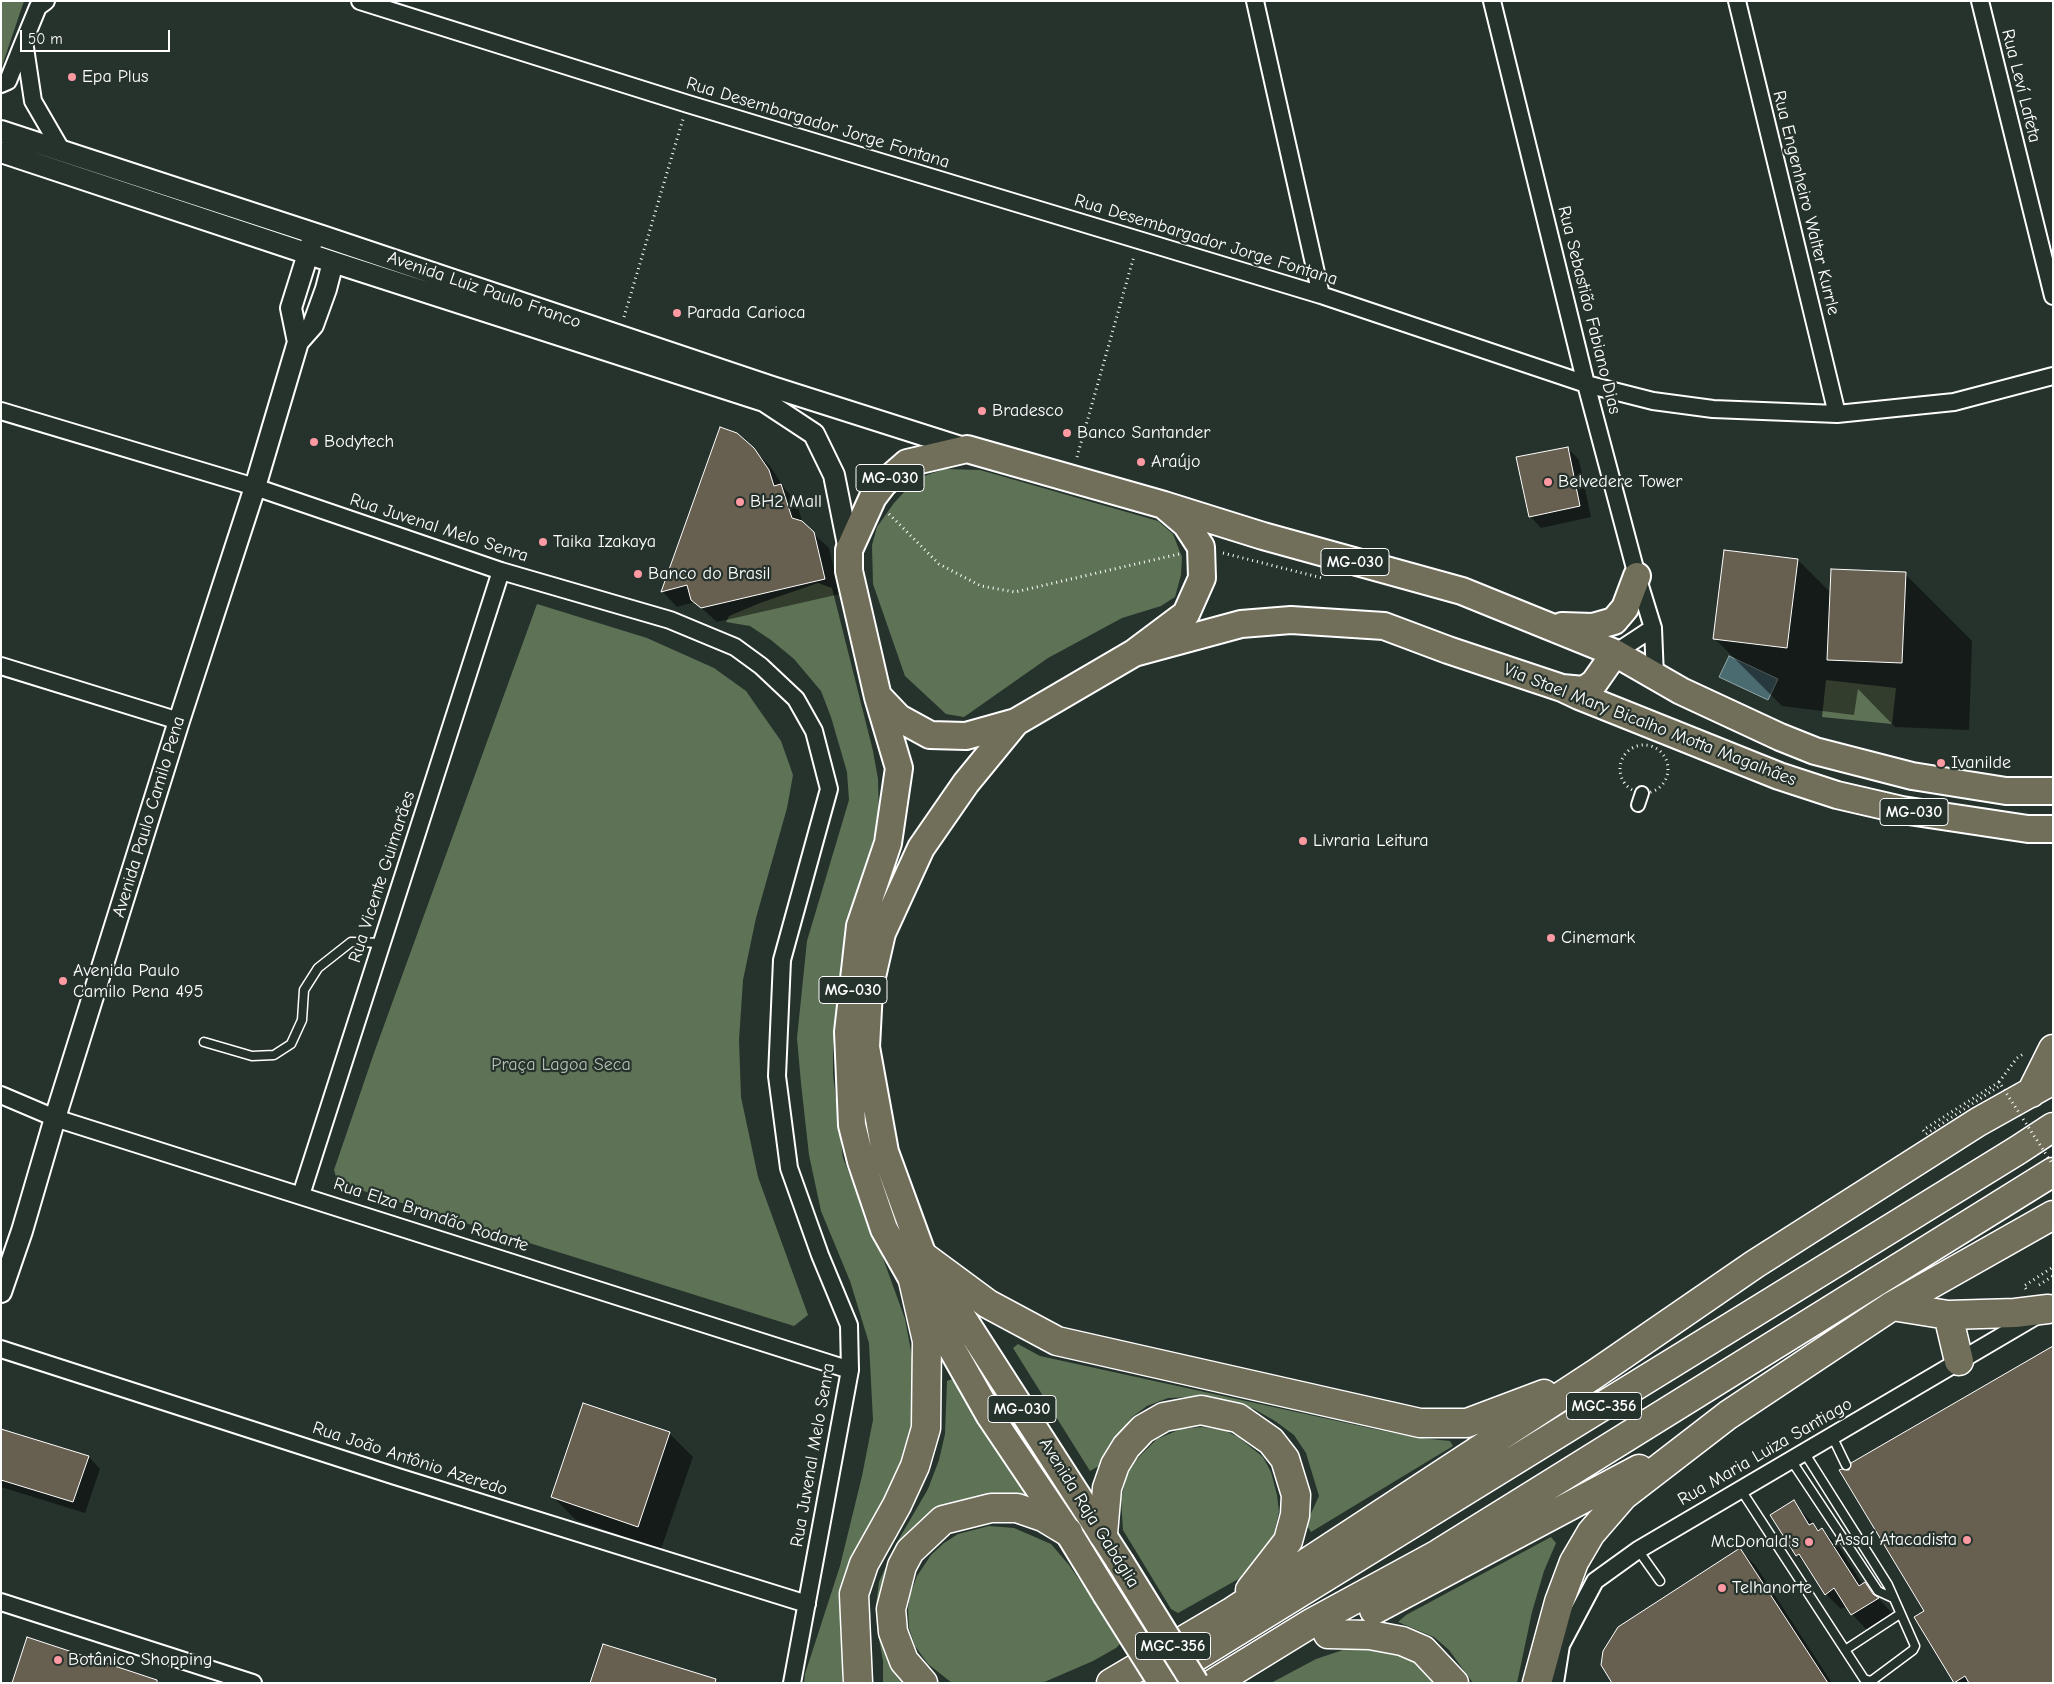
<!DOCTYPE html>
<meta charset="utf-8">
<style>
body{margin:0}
#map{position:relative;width:2054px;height:1684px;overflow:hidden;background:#26332d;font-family:"Comic Neue",sans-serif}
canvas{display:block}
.frame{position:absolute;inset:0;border:2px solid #fff;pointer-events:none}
.scale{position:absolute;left:20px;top:30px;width:150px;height:22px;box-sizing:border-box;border:2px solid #fff;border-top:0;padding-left:6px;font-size:15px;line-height:18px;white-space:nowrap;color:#fff;-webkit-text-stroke:4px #26332d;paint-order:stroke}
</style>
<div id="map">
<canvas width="2054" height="1684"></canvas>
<div class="frame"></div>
<div class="scale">50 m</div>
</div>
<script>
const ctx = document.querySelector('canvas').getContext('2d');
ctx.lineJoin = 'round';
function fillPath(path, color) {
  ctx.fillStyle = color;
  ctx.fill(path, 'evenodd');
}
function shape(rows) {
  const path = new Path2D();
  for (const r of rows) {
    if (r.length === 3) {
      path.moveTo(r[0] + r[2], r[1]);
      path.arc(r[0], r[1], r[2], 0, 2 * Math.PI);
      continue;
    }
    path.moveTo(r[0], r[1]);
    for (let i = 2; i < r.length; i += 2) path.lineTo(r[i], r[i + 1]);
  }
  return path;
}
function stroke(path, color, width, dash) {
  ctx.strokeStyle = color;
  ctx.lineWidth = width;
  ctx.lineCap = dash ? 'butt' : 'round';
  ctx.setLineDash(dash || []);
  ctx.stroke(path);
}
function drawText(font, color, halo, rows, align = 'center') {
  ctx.font = font + ' "Comic Neue",sans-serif';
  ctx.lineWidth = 4.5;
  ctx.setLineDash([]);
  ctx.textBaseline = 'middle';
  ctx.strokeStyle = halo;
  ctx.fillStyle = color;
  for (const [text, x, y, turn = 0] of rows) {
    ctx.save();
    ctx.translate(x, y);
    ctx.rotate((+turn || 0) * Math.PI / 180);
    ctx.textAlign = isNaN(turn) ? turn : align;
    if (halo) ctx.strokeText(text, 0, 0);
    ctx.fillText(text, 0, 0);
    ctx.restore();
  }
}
fillPath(shape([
 [1,1,24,1,1,69],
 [945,469,980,470,1158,521,1173,534,1182,557,1181,575,1175,597,1161,606,1122,618,1048,658,964,717,946,714,905,676,873,584,872,545,877,527,894,503,906,490,924,476],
 [818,583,832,588,873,751,878,779,879,818,841,960,833,1048,833,1074,843,1158,876,1239,905,1319,916,1378,911,1434,902,1468,871,1523,843,1639,842,1683,804,1683,805,1674,840,1566,862,1476,873,1420,869,1343,850,1281,821,1211,809,1155,801,1083,797,1038,807,941,849,800,847,772,831,717,821,691,794,659,771,640,750,626,726,622,729,616,760,603],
 [537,604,647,638,714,668,746,691,781,741,793,775,787,808,756,918,743,980,739,1040,741,1097,758,1177,808,1315,794,1326,338,1183,334,1170,374,1053],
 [1826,680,1896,688,1892,724,1822,717],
 [1018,1344,1040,1356,1374,1429,1420,1438,1450,1441,1453,1446,1311,1532,1306,1524,1319,1496,1306,1453,1294,1435,1275,1421,1254,1409,1231,1402,1192,1397,1168,1398,1147,1406,1132,1417,1112,1444,1099,1466,1090,1471,1013,1348],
 [952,1379,1030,1493,1028,1502,982,1497,952,1503,922,1520,910,1534,889,1660,904,1683,883,1683,883,1661,877,1628,876,1605,879,1582,896,1544,928,1489,939,1460,945,1434,947,1381],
 [1202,1427,1224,1430,1238,1437,1263,1457,1271,1472,1277,1495,1279,1512,1272,1542,1249,1573,1178,1613,1171,1609,1123,1530,1121,1499,1127,1475,1136,1460,1157,1439,1181,1429],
 [989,1526,1014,1528,1051,1544,1069,1565,1103,1614,1120,1644,1116,1648,1093,1661,1042,1683,952,1683,928,1664,915,1646,909,1628,908,1609,910,1595,917,1576,931,1555,944,1543,958,1534],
 [1551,1537,1556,1543,1544,1571,1532,1612,1517,1683,1473,1683,1449,1650,1434,1637,1398,1622,1406,1615],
 [1358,1648,1383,1651,1406,1657,1421,1665,1437,1683,1271,1683,1316,1659,1343,1650]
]), '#5e7356');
const water = shape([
 [1729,656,1778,679,1768,700,1719,677,1729,656]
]);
fillPath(water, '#4a6c71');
stroke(water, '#92a7aa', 1);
fillPath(shape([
 [1568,448,1579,460,1591,517,1541,528,1530,516],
 [753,449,770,466,785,489,796,501,803,524,829,548,840,594,717,622,695,602,677,607,662,591],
 [1798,560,1831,593,1905,574,1972,641,1969,730,1895,727,1858,689,1854,715,1782,706,1714,638],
 [584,1404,670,1434,693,1457,661,1549,576,1520,553,1497],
 [1,1430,89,1457,100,1469,85,1513,1,1487],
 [1850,1471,2053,1683,1955,1683,1915,1617,1926,1611],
 [1793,1502,1820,1531,1822,1530,1838,1545,1863,1585,1865,1584,1893,1614,1867,1630,1852,1614,1847,1606,1841,1609,1826,1594,1809,1568,1797,1555],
 [1740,1550,1755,1565,1832,1683,1614,1683]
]), '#0007');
const building = shape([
 [720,427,737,433,754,448,769,470,774,486,781,484,792,518,802,521,814,532,825,579,701,608,691,600,687,585,661,592,720,427],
 [1568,447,1580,506,1529,517,1516,457,1568,447],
 [1724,550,1798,559,1787,648,1713,639,1724,550],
 [1831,569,1906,572,1902,663,1827,660,1831,569],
 [2053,1346,2053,1683,1969,1683,1965,1676,1954,1683,1914,1617,1924,1611,1839,1470,1842,1469,1849,1470,1851,1463,2053,1346],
 [583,1403,670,1432,638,1527,551,1497,583,1403],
 [1,1429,89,1456,73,1502,1,1480,1,1429],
 [1794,1500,1809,1525,1813,1523,1818,1531,1822,1528,1859,1586,1865,1582,1873,1594,1879,1598,1851,1615,1834,1588,1825,1595,1799,1554,1796,1556,1770,1515,1794,1500],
 [1740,1548,1828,1683,1612,1683,1601,1665,1603,1651,1618,1627,1740,1548],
 [27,1637,157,1680,157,1683,12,1683,27,1637],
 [603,1644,716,1679,715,1683,590,1683,603,1644]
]);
fillPath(building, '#675f50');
stroke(building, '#fff', 1);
const service = shape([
 [204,1042,252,1056,274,1055,291,1044,302,1020,304,990,318,968,351,942,382,943],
 [1832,1436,1846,1465],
 [1791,1460,1878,1591,1893,1598],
 [1741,1490,1864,1679,1870,1681,1874,1679,1913,1650,1915,1646,1888,1585,1804,1452],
 [1638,1550,1660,1581],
 [1845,1650,1900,1614]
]);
const pedestrian = shape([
 [1638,805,1642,793]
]);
const minor = shape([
 [46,1,38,7,24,41,33,101,62,151],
 [360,1,688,104,1321,295,1586,384,1653,401,1713,409,1837,414,1954,402,2053,376],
 [1255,1,1321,295],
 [1492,1,1586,384,1637,576,1653,628,1655,676],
 [1737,1,1837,414],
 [1980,1,2053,296],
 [1,84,8,81,24,41],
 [1,411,255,487,501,571,670,620,735,647,761,666,796,699,814,731,829,789,782,960,777,1076,789,1168,820,1255,849,1325,850,1370,792,1683],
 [1615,653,1653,628],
 [1,666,179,721],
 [1,1095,55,1118,850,1370],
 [301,1195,501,571],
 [1,1349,395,1476,807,1604],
 [1,1602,253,1683],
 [1555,1683,1561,1645,1595,1581,1638,1550,2036,1316]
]);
const tertiary = shape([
 [1,131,325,237,772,387,967,449],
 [1,152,333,262,764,401,814,434,834,475,849,550],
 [298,342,291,308,312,241],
 [1,1292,22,1231,55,1118,179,721,255,487,298,342,313,325,326,289,333,262]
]);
const trunk = shape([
 [1562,626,1593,627,1614,621,1625,608,1637,576],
 [1134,653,1241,624,1291,620,1384,626,1448,650,1562,688,1579,696,1779,776,1837,795,1902,810,2028,829,2053,829],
 [1562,688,1584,690,1594,683,1615,653],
 [879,697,899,718,930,735,966,736,1016,722,1134,653,1186,614,1202,578,1201,547,1186,524,1166,507],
 [1016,722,966,783,921,848,882,933,869,990,866,1047,885,1152,923,1256,1120,1562],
 [1106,1594,1068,1532,990,1416,884,1229,861,1161,852,1125,848,1032,860,926,888,843,899,768,878,697,849,571,849,550,873,497,883,484,907,463,967,449,1164,505,1263,536,1462,591,1615,653,1681,691,1780,737,1815,751,1912,776,2006,791,2053,791]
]);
const motorway = shape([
 [2031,1093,2053,1049],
 [923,1256,988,1304,1057,1341,1420,1423,1467,1423,1544,1394],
 [1892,1306,1948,1315,1959,1361],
 [1948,1315,2015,1313,2048,1309],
 [1103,1534,1107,1488,1115,1465,1126,1447,1143,1429,1164,1417,1201,1410,1238,1418,1271,1441,1285,1459,1296,1495,1295,1515,1288,1541,1250,1590],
 [1374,1610,1639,1469],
 [1328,1634,1370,1635,1402,1641,1423,1650,1454,1683],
 [1163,1677,2018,1150,2053,1127],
 [858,1683,854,1594,864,1564,897,1505,915,1466,926,1428,927,1341,913,1280],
 [923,1683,904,1661,893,1632,891,1609,902,1566,910,1551,943,1520,991,1508,1017,1508,1043,1517,1068,1532],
 [1111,1683,1233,1611,1595,1374,1755,1264,1978,1122,2053,1080],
 [1214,1683,1313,1622,1438,1554,2053,1172],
 [1537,1683,1559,1602,1574,1562,1591,1533,1623,1496,1728,1415,1892,1306,2053,1215]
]);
stroke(service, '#fff', 11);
stroke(pedestrian, '#fff', 16);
stroke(minor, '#fff', 20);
stroke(tertiary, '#fff', 24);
stroke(trunk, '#fff', 30);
stroke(motorway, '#fff', 31);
stroke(shape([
 [624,317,683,119],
 [1077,457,1134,256],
 [889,514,939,564,981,586,1015,592,1179,554],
 [1223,553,1322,578],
 [1644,769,24],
 [1999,1082,2017,1058,2023,1054],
 [2039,1285,2053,1276],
 [2026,1289,2024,1286,2053,1267]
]), '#fff', 3, [1, 4]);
stroke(service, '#26332d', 8);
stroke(pedestrian, '#26332d', 12);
stroke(minor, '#26332d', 16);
stroke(tertiary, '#26332d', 20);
stroke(trunk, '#716e59', 26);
stroke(motorway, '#716e59', 28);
const trunkBridge = shape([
 [1120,1562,1195,1683],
 [1106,1594,1162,1683]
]);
stroke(trunkBridge, '#fff', 30, []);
stroke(shape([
 [1999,1082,1923,1130,1926,1134,2001,1085,2053,1165]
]), '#fff', 3, [1, 4]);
stroke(trunkBridge, '#716e59', 26);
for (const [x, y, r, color] of [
 [72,77,5,"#ff9aa2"],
 [677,313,5,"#ff9aa2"],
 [982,411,5,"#ff9aa2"],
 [1067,433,5,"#ff9aa2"],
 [314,442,5,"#ff9aa2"],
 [1141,462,5,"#ff9aa2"],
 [1548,482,5,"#ff9aa2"],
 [740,502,5,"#ff9aa2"],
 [543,542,5,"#ff9aa2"],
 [638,574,5,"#ff9aa2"],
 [1941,763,5,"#ff9aa2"],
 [1303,841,5,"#ff9aa2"],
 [1551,938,5,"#ff9aa2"],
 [63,981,5,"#ff9aa2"],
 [1967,1540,5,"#ff9aa2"],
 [1809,1542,5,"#ff9aa2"],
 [1722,1588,5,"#ff9aa2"],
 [58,1660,5,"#ff9aa2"]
]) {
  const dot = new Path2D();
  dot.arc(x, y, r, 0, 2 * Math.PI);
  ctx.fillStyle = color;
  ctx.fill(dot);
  stroke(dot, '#26332d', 2);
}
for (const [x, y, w] of [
 [890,478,68],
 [1355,562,68],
 [1914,812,68],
 [853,990,68],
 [1604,1406,75],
 [1022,1409,68],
 [1173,1646,75]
]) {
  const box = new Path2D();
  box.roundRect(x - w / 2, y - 13.5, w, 27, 4);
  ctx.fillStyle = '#26332d';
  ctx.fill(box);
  stroke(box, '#fff', 1);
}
drawText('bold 16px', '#fff', null, [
 ["MG-030",890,478],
 ["MG-030",1355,562],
 ["MG-030",1914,812],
 ["MG-030",853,990],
 ["MGC-356",1604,1406],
 ["MG-030",1022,1409],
 ["MGC-356",1173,1646]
]);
drawText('18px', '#fff', '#26332d', [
 ["Epa Plus",82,77],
 ["Parada Carioca",687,313],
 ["Bradesco",992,411],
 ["Banco Santander",1077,433],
 ["Bodytech",324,442],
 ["Araújo",1151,462],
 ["Belvedere Tower",1558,482],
 ["BH2 Mall",750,502],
 ["Taika Izakaya",553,542],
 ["Banco do Brasil",648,574],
 ["Ivanilde",1951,763],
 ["Livraria Leitura",1313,841],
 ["Cinemark",1561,938],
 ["Avenida Paulo",73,971],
 ["Camilo Pena 495",73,992],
 ["Assaí Atacadista",1957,1540,"right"],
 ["McDonald's",1799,1542,"right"],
 ["Telhanorte",1732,1588],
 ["Botânico Shopping",68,1660]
], 'left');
drawText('18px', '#fff', '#26332d', [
 ["Rua Leví Lafeta",2021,86,76],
 ["Rua Desembargador Jorge Fontana",818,123,17],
 ["Rua Engenheiro Walter Kurrle",1806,203,76],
 ["Rua Desembargador Jorge Fontana",1206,240,17],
 ["Avenida Luiz Paulo Franco",484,290,19],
 ["Rua Sebastião Fabiano Dias",1589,310,76],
 ["Rua Juvenal Melo Senra",439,528,18],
 ["Via Stael Mary Bicalho Motta Magalhães",1650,725,21],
 ["Avenida Paulo Camilo Pena",149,817,-73],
 ["Rua Vicente Guimarães",382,877,-72],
 ["Rua Elza Brandão Rodarte",431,1215,18],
 ["Rua Maria Luiza Santiago",1765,1452,-30],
 ["Rua Juvenal Melo Senra",813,1455,-80],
 ["Rua João Antônio Azeredo",410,1459,18],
 ["Avenida Raja Gabáglia",1089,1513,58]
]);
drawText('18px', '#b7c0b3', '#26332d', [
 ["Praça Lagoa Seca",561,1065]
]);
</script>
